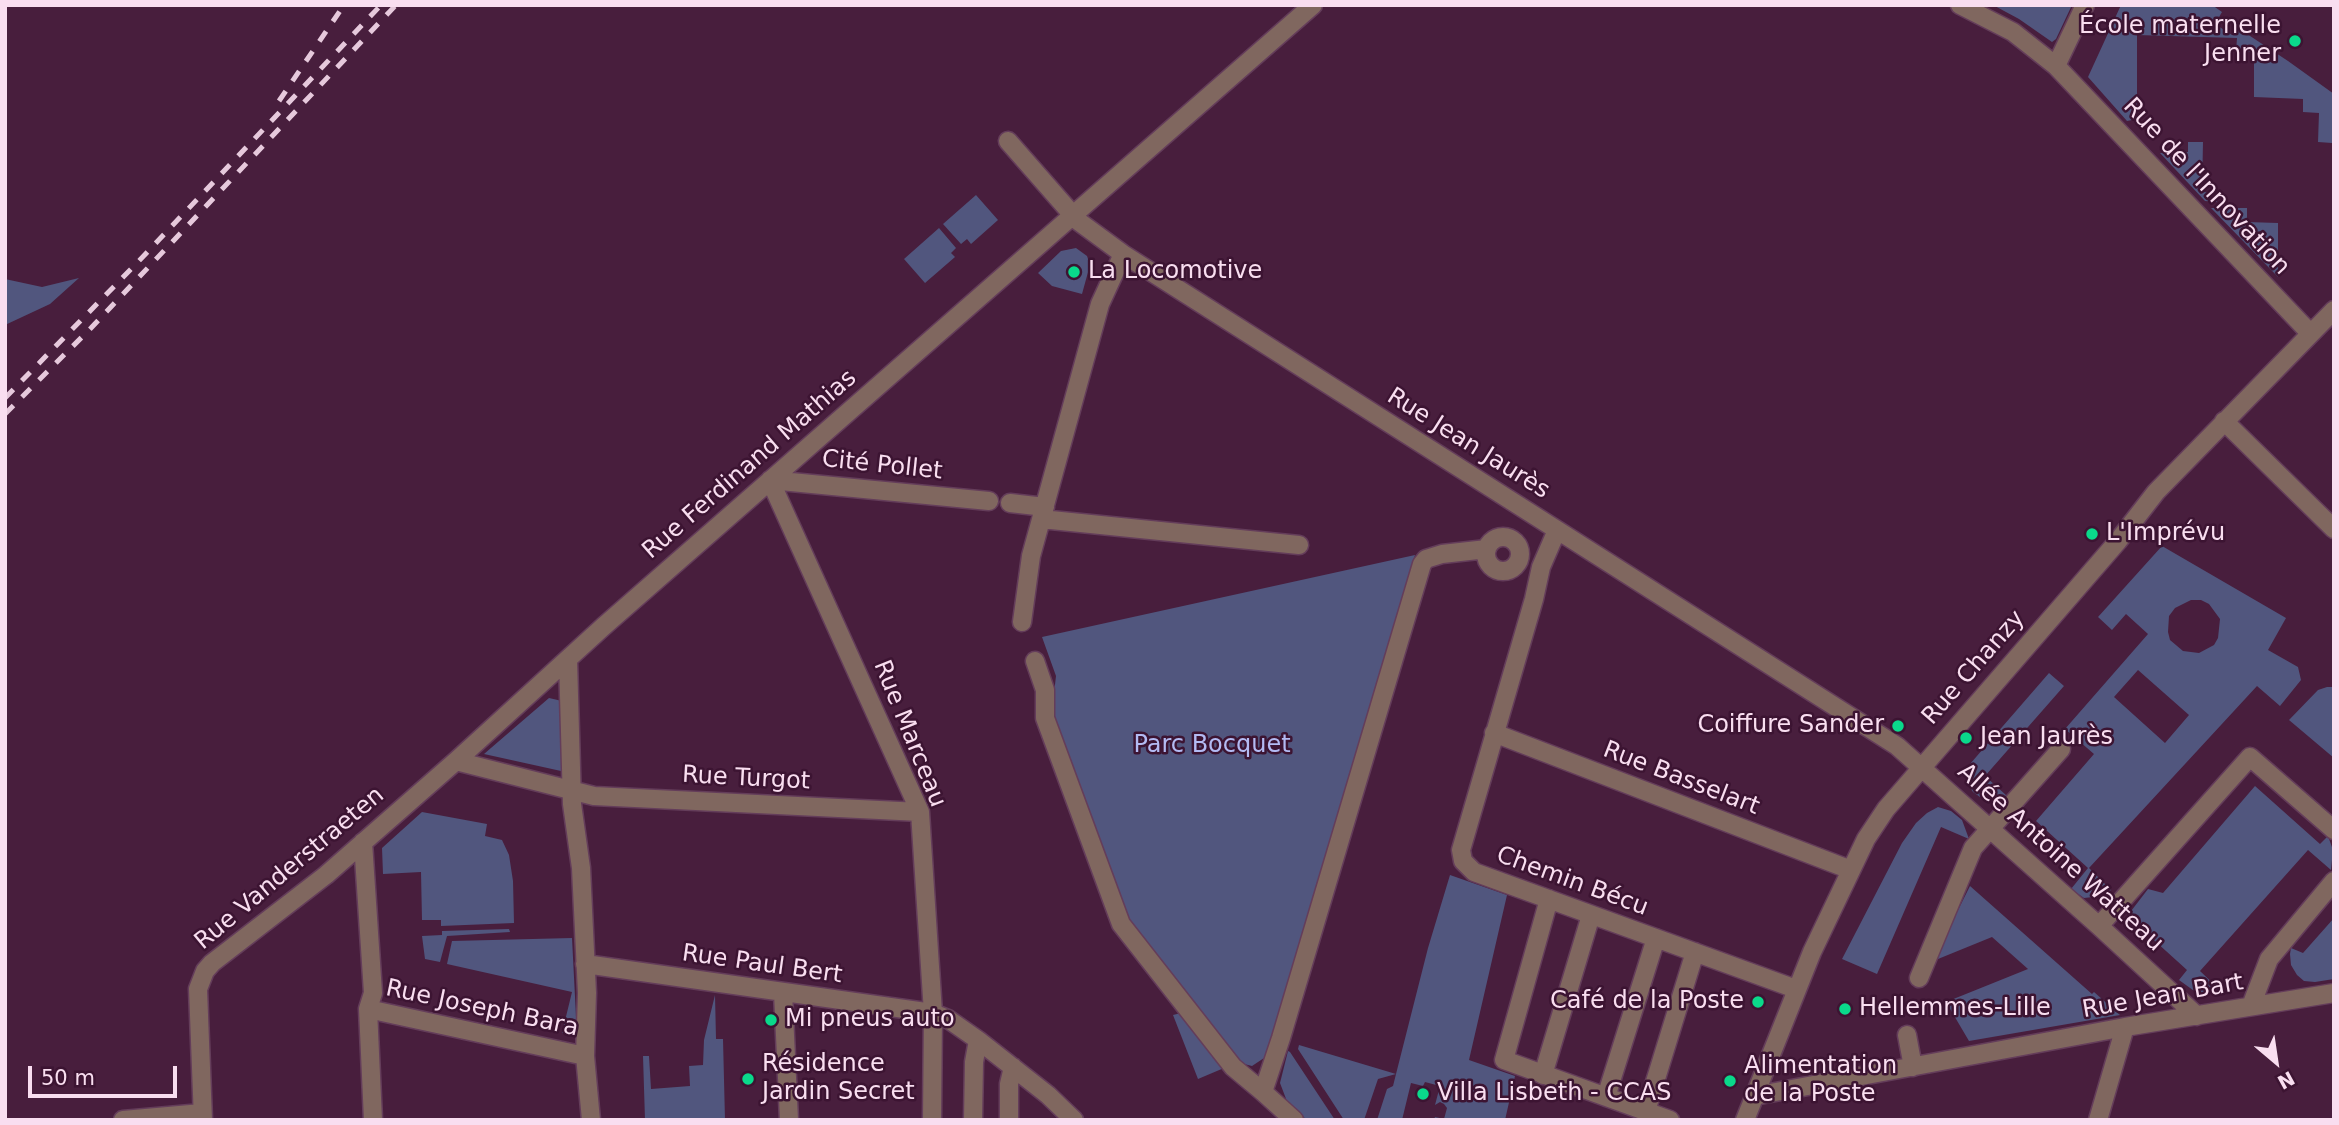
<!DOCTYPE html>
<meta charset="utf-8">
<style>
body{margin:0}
#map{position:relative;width:2339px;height:1125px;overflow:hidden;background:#481e3d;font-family:"DejaVu Sans",sans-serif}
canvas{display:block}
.frame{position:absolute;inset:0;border:7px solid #f9def0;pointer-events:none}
.north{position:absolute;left:2241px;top:1027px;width:70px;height:70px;-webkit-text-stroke:5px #3c1432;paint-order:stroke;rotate:151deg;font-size:19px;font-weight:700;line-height:28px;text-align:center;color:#f9def0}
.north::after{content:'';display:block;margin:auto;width:24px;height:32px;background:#f9def0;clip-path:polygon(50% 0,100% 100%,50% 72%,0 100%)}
.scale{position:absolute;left:28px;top:1066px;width:149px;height:32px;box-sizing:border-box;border:4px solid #f9def0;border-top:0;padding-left:9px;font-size:21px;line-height:24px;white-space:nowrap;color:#f9def0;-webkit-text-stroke:5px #3c1432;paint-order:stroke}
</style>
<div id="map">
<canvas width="2339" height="1125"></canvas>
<div class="frame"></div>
<div class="north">N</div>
<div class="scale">50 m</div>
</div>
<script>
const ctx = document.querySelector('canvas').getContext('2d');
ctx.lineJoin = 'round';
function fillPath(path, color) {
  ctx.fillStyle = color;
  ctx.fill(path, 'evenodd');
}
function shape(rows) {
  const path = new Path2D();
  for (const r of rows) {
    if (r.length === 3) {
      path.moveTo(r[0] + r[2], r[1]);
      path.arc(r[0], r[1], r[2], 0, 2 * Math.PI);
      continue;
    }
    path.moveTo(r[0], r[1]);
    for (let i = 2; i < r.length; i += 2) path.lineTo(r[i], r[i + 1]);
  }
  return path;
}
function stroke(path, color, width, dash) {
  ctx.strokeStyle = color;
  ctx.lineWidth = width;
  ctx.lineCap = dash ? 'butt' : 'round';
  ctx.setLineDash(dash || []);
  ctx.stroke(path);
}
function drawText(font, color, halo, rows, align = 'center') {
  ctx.font = font + ' "DejaVu Sans",sans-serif';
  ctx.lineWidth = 5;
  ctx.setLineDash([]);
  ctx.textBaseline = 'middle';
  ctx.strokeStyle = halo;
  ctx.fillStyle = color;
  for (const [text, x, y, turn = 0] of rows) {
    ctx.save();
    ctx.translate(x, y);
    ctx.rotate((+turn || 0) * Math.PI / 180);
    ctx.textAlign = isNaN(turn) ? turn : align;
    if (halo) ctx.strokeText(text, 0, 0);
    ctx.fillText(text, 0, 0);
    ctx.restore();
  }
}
fillPath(shape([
 [1993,5,2072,5,2056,39,2052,42,2019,19],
 [2121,5,2212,5,2222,12,2215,24,2232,35,2237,28,2241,30,2288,61,2334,94,2334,157,2332,157,2332,143,2318,142,2319,113,2303,112,2303,99,2254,97,2254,52,2236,52,2237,38,2137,35,2137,119,2127,121,2088,77],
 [2188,142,2203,142,2202,192,2217,193,2217,202,2205,201,2160,153,2188,152],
 [976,195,998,220,971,244,967,239,961,244,943,224],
 [2211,208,2247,208,2247,222,2278,223,2278,277],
 [939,228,956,248,951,253,955,257,925,283,904,259],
 [1076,248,1087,256,1090,265,1082,294,1052,286,1038,273,1061,251],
 [79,278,50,304,5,325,5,279,42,287],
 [2162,546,2286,618,2268,650,2298,667,2301,680,2280,706,2257,686,2089,868,2111,890,2102,896,2084,898,2071,889,2088,868,2036,821,2094,754,2065,729,2148,634,2126,614,2112,630,2098,617],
 [2191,600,2201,600,2209,604,2220,619,2218,638,2214,645,2199,653,2183,651,2170,640,2168,632,2169,616,2175,608],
 [2138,670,2189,715,2165,743,2114,697],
 [1415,555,1267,1056,1252,1066,1244,1064,1236,1060,1128,920,1051,719,1056,676,1042,637],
 [2049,673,2064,686,1985,776,2007,796,1989,802,1980,797,1973,792,1967,783,1965,774,1970,764],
 [2327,687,2334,687,2334,758,2289,720,2318,690],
 [549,698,562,701,561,771,484,754],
 [2255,786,2320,844,2328,836,2333,850,2331,870,2308,850,2200,971,2222,992,2197,993,2179,980,2187,970,2145,932,2130,932,2126,924,2128,915,2148,889,2163,893],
 [1938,807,1951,811,1962,820,1969,839,1941,827,1877,974,1842,959,1902,843,1916,823,1927,813],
 [422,812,487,824,485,836,502,840,509,855,513,881,514,923,441,926,441,920,422,920,421,872,383,874,382,848],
 [1450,875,1507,895,1469,1060,1515,1076,1505,1120,1434,1120,1435,1117,1444,1119,1447,1108,1444,1104,1440,1102,1435,1105,1440,1086,1425,1082,1423,1086,1411,1083,1402,1120,1377,1120,1387,1089,1393,1086,1396,1074,1378,1079,1364,1120,1344,1120,1298,1049,1299,1045,1396,1074,1428,948],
 [1970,886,2092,994,2094,992,2120,1015,1969,1041,1946,1002,2028,969,1992,937,1938,959,1934,958],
 [2334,918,2334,979,2315,982,2304,981,2297,975,2291,965,2290,954,2291,948,2303,953],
 [509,929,510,932,447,936,440,962,425,959,422,936,442,935,442,931],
 [572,938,577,1036,562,1033,572,992,447,964,452,941],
 [715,995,716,1039,723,1039,725,1120,645,1120,643,1056,649,1056,651,1089,690,1086,689,1066,703,1065,704,1040],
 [1181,1013,1224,1068,1198,1079,1173,1015],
 [1288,1051,1290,1052,1335,1120,1307,1120,1288,1104,1280,1083]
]), '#51567e');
const minor = shape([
 [1960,5,2013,32,2056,66,2310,333],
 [2056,66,2085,5],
 [1008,141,1078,221,1123,254,1897,746,2099,926,2197,1016],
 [2224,421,2334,529],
 [989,501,770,480,920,812,933,1013,948,1019,978,1040,1048,1095,1074,1120],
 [1010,503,1045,507],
 [1041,519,1299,545],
 [1557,530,1541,567,1534,599,1461,850,1463,861,1474,872,1796,989],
 [1503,554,17],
 [1022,622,1031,556,1100,304,1123,254],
 [568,659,572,804,581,868,587,993,585,1056,591,1120],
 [1035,661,1045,690,1045,718,1121,924,1233,1067,1263,1092],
 [1494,733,1851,870],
 [456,761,594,796,920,812],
 [363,842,373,993,368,1009,373,1120],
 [1549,899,1504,1060,1670,1120],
 [2099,926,2250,757,2334,830],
 [585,964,933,1013,932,1120],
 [1919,978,1973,848,2061,749],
 [783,993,789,1120],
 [2251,1006,2269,959,2334,881],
 [368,1009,585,1056],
 [1907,1035,1913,1067],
 [1543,1075,1591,915],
 [1754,1096,2125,1027,2334,993],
 [1606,1097,1656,938],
 [1646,1111,1695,952],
 [123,1120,202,1113],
 [203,1120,198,989,205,971,212,963,326,875,456,761,604,626,1313,5],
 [973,1120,974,1062,978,1040],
 [1009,1120,1009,1084,1013,1067],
 [1294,1120,1263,1092,1281,1038,1422,564,1426,559,1442,554,1487,549],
 [1745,1120,1812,952,1866,839,1886,809,2118,541,2156,492,2334,310],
 [2098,1120,2125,1027]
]);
stroke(minor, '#643d5a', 21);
stroke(minor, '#80675f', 18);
stroke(shape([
 [279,101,344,5],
 [5,398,136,264,381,5],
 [5,414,91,328,396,5]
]), '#e6c9dc', 5, [12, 12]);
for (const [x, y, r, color] of [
 [2295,41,7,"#0ad98b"],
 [1074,272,7,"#0ad98b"],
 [2092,534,7,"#0ad98b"],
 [1898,726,7,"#0ad98b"],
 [1966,738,7,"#0ad98b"],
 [1758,1002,7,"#0ad98b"],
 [1845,1009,7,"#0ad98b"],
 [771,1020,7,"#0ad98b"],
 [748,1079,7,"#0ad98b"],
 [1730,1081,7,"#0ad98b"],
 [1423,1094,7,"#0ad98b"]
]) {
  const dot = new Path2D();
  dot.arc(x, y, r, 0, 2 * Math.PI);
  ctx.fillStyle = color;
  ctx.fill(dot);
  stroke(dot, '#3c1432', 2.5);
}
drawText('24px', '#f9def0', '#3c1432', [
 ["École maternelle",2281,27,"right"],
 ["Jenner",2281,55,"right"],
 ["La Locomotive",1088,272],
 ["L'Imprévu",2106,534],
 ["Coiffure Sander",1884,726,"right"],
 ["Jean Jaurès",1980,738],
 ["Café de la Poste",1744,1002,"right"],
 ["Hellemmes-Lille",1859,1009],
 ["Mi pneus auto",785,1020],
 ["Résidence",762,1065],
 ["Jardin Secret",762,1093],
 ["Alimentation",1744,1067],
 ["de la Poste",1744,1095],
 ["Villa Lisbeth - CCAS",1437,1094]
], 'left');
drawText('24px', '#f9def0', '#3c1432', [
 ["Rue de l'Innovation",2206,187,47],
 ["Rue Jean Jaurès",1468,444,32],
 ["Rue Ferdinand Mathias",750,465,-41],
 ["Cité Pollet",882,466,6],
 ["Rue Chanzy",1974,668,-49],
 ["Rue Marceau",909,734,68],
 ["Rue Turgot",746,779,3],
 ["Rue Basselart",1681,779,21],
 ["Allée Antoine Watteau",2060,858,42],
 ["Rue Vanderstraeten",290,869,-40],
 ["Chemin Bécu",1572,882,20],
 ["Rue Paul Bert",762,965,8],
 ["Rue Jean Bart",2163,997,-10],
 ["Rue Joseph Bara",482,1009,12]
]);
drawText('24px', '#b3bbf3', '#3c1432', [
 ["Parc Bocquet",1212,746]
]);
</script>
